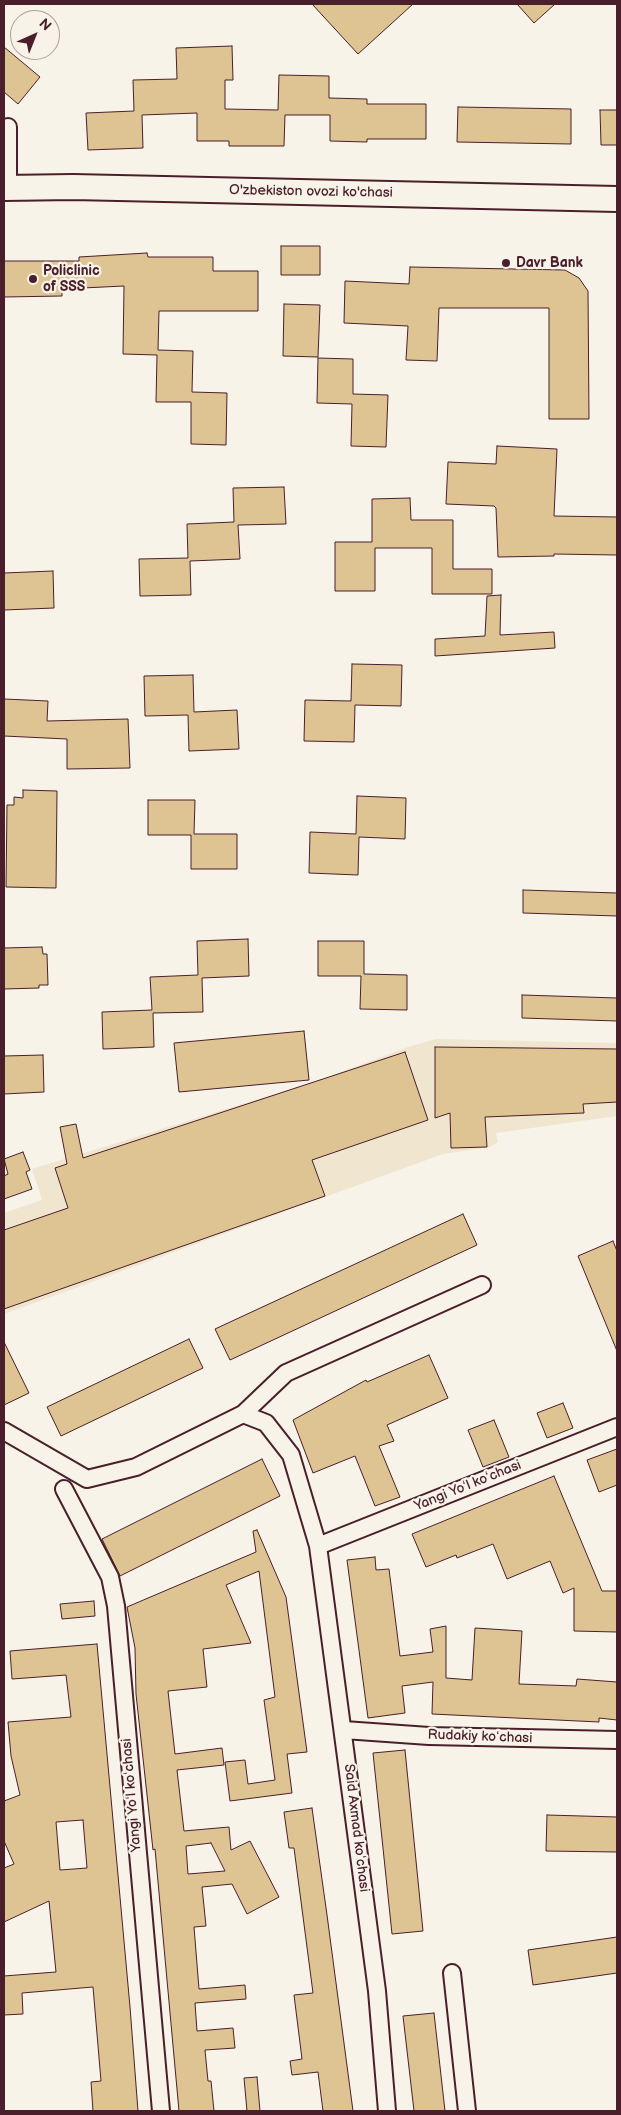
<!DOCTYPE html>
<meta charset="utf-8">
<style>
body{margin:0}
#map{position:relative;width:621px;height:2115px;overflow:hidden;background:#f7f3e8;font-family:"Balsamiq Sans",sans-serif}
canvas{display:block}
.frame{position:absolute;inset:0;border:5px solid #4a1f2b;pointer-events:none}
.north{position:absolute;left:10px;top:10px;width:50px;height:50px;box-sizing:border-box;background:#f7f3e8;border:1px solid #b29e9c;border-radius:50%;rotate:44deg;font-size:14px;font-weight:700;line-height:20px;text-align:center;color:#4a1f2b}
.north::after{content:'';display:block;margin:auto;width:18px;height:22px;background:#4a1f2b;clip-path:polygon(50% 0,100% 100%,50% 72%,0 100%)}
</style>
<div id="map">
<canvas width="621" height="2115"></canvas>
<div class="frame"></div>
<div class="north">N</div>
</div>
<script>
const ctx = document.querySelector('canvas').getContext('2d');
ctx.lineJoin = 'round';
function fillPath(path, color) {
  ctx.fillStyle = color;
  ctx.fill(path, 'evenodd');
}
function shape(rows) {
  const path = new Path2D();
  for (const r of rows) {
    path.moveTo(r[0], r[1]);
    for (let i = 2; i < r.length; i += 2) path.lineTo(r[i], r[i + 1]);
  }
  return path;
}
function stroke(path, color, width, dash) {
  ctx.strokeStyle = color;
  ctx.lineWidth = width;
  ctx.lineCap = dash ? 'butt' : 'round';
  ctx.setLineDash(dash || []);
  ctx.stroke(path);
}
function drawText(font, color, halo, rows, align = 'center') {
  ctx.font = font + ' "Balsamiq Sans",sans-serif';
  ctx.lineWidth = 4.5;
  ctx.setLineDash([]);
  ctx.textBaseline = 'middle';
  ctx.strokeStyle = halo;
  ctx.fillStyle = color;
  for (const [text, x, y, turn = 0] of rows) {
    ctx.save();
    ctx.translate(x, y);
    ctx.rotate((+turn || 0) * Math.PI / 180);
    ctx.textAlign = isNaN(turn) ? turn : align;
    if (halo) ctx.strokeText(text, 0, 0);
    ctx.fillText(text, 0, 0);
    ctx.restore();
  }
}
fillPath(shape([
 [436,1039,617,1043,617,1116,496,1133,498,1142,490,1147,443,1154,4,1314,4,1213,42,1200,32,1169,317,1081,408,1047]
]), '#f0e5ce');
const building = shape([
 [312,4,413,4,358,54,312,4],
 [517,4,555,4,534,23,517,4],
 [232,46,233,80,225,80,225,109,278,110,279,75,329,76,329,98,367,99,367,104,426,104,426,139,367,139,367,142,330,141,330,115,285,115,284,146,229,146,229,141,197,141,197,113,142,115,143,148,88,150,86,113,134,111,133,80,177,79,176,48,232,46],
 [4,47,40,77,18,104,4,92,4,47],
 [458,107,571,109,571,144,457,142,458,107],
 [600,110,617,110,617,145,601,145,600,110],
 [281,246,320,246,320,275,281,275,281,246],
 [147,253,148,257,213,257,213,271,258,271,258,311,159,311,158,350,193,351,192,392,227,393,226,445,191,444,191,402,156,402,157,355,123,354,124,286,62,289,62,296,4,297,4,261,79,261,79,257,147,253],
 [410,267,565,270,579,278,588,291,589,419,549,419,549,308,439,308,437,361,406,360,408,326,344,323,345,281,409,284,410,267],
 [284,304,320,305,318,357,283,356,284,304],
 [318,358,353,359,353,394,388,395,386,447,351,446,352,404,317,403,318,358],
 [497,446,557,449,554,516,617,517,617,555,554,554,554,556,498,557,496,508,494,506,446,504,448,462,496,464,497,446],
 [284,487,286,524,238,525,240,559,190,561,191,595,140,596,139,559,188,558,187,524,234,522,233,488,284,487],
 [410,498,411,520,453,520,453,569,492,569,492,594,432,594,432,548,375,548,375,591,335,591,335,542,372,542,372,499,410,498],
 [53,571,54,608,4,610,4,573,53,571],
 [501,595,500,635,554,632,555,648,435,656,435,639,485,636,487,596,501,595],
 [352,664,402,665,401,706,355,705,354,742,304,741,305,700,351,701,352,664],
 [193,675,194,712,237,710,239,749,189,751,188,715,145,716,144,676,193,675],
 [4,699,48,701,47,721,128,719,130,768,67,769,67,739,4,736,4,699],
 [23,790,57,791,56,888,6,887,7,805,14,805,14,797,23,798,23,790],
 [357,796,406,798,405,839,359,837,358,875,309,873,310,832,356,834,357,796],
 [148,800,195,800,194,834,237,834,237,869,191,869,191,835,148,835,148,800],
 [523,890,617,893,617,916,523,913,523,890],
 [248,939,249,976,202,978,203,1012,153,1013,154,1047,103,1049,102,1012,152,1010,150,977,198,975,197,941,248,939],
 [318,941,364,941,364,974,407,975,407,1010,360,1009,361,976,318,976,318,941],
 [42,947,43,954,47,954,48,985,39,985,39,988,4,989,4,948,42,947],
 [522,995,617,998,617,1021,522,1018,522,995],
 [304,1031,309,1080,179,1092,174,1043,304,1031],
 [435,1047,617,1049,617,1102,583,1104,584,1113,485,1117,487,1147,451,1148,450,1113,435,1118,435,1047],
 [405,1052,428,1120,312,1160,325,1196,4,1309,4,1230,68,1208,55,1168,67,1164,60,1127,76,1124,83,1158,405,1052],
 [43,1055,44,1092,4,1094,4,1056,43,1055],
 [23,1152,30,1170,26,1172,32,1189,4,1199,4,1176,8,1174,4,1159,23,1152],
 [463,1214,477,1245,230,1360,215,1329,463,1214],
 [613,1241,617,1251,617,1351,578,1256,613,1241],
 [189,1339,203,1368,61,1436,47,1407,189,1339],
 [4,1342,29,1393,4,1405,4,1342],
 [429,1355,448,1398,387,1425,394,1441,379,1446,400,1497,375,1506,355,1456,313,1473,293,1420,366,1380,367,1382,429,1355],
 [563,1403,573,1428,547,1438,537,1413,563,1403],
 [494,1420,509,1457,483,1467,468,1430,494,1420],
 [617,1449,617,1485,599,1492,587,1460,617,1449],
 [262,1459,280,1496,120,1576,102,1539,262,1459],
 [554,1476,602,1591,617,1591,617,1632,574,1631,574,1588,563,1593,550,1561,507,1579,493,1544,457,1558,456,1555,426,1567,412,1534,554,1476],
 [257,1530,286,1597,307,1752,287,1754,292,1793,230,1801,225,1762,245,1760,248,1784,275,1780,264,1700,275,1697,259,1571,226,1585,251,1643,203,1649,207,1687,168,1691,175,1754,222,1748,224,1765,177,1770,184,1831,229,1827,231,1850,250,1841,279,1897,247,1914,232,1884,202,1887,206,1926,194,1927,199,1989,245,1985,246,1999,195,2003,197,2031,233,2028,235,2048,205,2050,208,2081,211,2081,214,2111,179,2111,155,1849,153,1850,136,1694,135,1648,127,1607,256,1552,253,1531,257,1530],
 [211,1843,225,1871,188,1874,186,1846,211,1843],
 [375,1557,376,1570,389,1569,400,1656,433,1652,430,1629,446,1626,446,1678,472,1680,475,1628,522,1631,519,1684,576,1686,577,1679,617,1682,617,1720,599,1718,599,1722,432,1714,433,1682,402,1686,405,1713,368,1718,347,1560,375,1557],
 [94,1601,95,1616,62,1619,60,1604,94,1601],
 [97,1644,130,2007,138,2111,93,2111,91,2082,101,2081,93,1987,22,1993,23,2014,4,2015,4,1976,56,1972,49,1901,4,1922,4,1868,14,1864,4,1841,4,1801,20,1795,11,1756,8,1722,71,1717,66,1675,12,1679,10,1651,97,1644],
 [83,1820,87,1868,60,1870,56,1822,83,1820],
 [405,1750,423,1931,392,1934,373,1753,405,1750],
 [312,1808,327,1915,353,2111,323,2111,318,2072,292,2075,290,2061,302,2059,294,1995,313,1993,294,1848,289,1848,284,1812,312,1808],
 [547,1815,617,1817,617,1852,546,1851,547,1815],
 [617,1937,617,1973,533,1985,528,1950,617,1937],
 [434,2013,445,2111,414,2111,403,2016,434,2013],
 [257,2077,260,2111,247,2111,244,2078,257,2077]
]);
fillPath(building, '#dec393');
stroke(building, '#4a1f2b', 1);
const minor = shape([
 [8,188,8,127],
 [243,1414,286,1373,482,1285],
 [4,1431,87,1479,136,1467,243,1414,266,1423,291,1455,318,1546,377,1991,387,2111],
 [64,1489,110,1577,116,1606,161,2111],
 [318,1546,617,1427],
 [344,1730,429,1736,617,1740],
 [452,1973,467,2111]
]);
const secondary = shape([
 [4,188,73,187,617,199]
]);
stroke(minor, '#4a1f2b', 20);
stroke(secondary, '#4a1f2b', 28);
stroke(minor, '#f7f3e8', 16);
stroke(secondary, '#f7f3e8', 24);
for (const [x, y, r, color] of [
 [506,263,5,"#4a1f2b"],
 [33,279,5,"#4a1f2b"]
]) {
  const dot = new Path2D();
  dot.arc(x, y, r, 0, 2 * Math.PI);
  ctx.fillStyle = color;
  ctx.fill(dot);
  stroke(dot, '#f7f3e8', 2);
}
drawText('14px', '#4a1f2b', '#f7f3e8', [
 ["O'zbekiston ovozi ko'chasi",311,192,1],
 ["Yangi Yoʻl koʻchasi",468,1486,-22],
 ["Rudakiy koʻchasi",480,1737,2],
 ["Yangi Yoʻl koʻchasi",132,1795,-95],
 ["Said Axmad koʻchasi",356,1828,83]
]);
drawText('bold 14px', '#4a1f2b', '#f7f3e8', [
 ["Davr Bank",516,263],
 ["Policlinic",43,271],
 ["of SSS",43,287]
], 'left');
</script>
